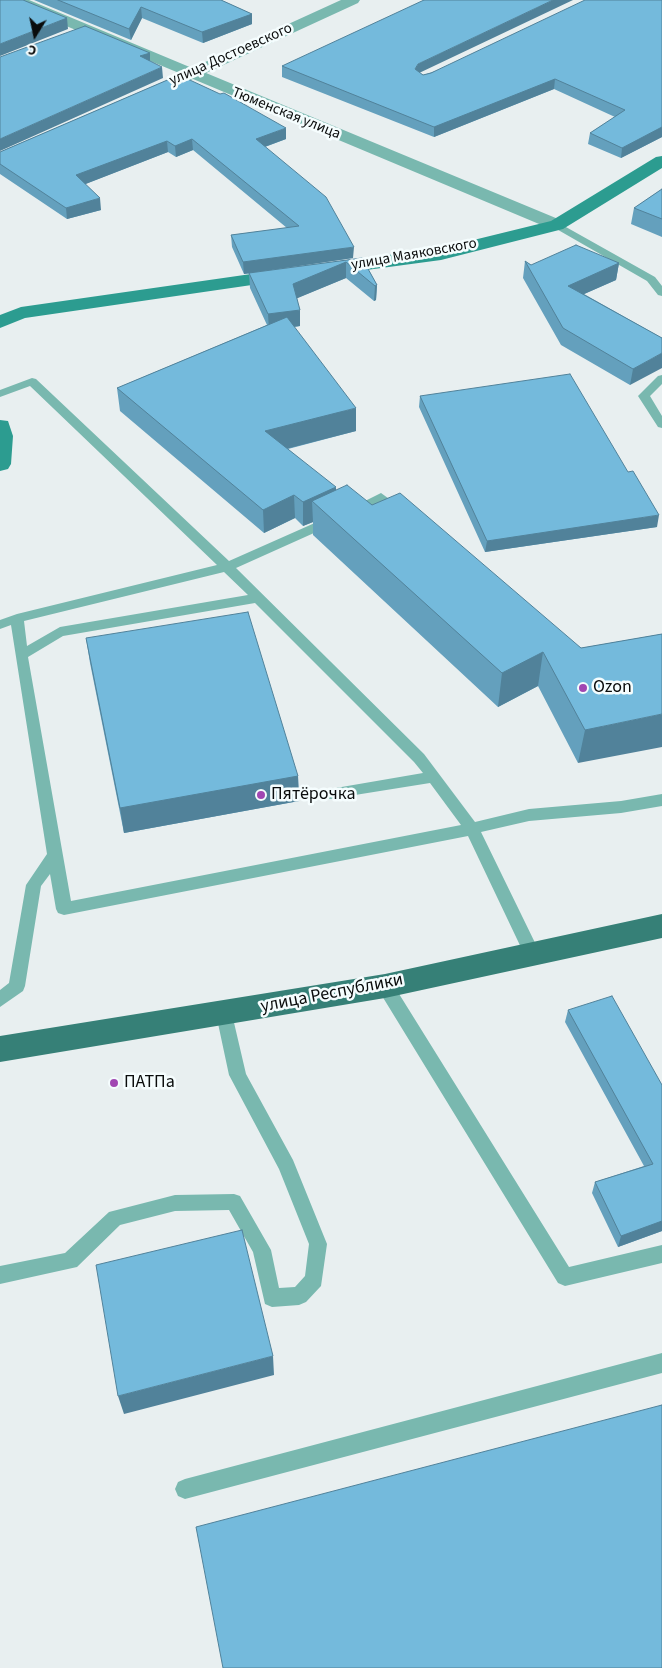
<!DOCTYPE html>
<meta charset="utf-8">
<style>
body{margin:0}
#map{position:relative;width:662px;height:1668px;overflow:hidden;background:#e8eff0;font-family:"Source Sans 3",sans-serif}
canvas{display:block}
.north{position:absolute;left:10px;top:10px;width:50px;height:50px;-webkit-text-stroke:4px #f5fdfe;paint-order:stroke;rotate:190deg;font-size:14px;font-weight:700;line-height:20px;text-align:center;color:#0a0c0c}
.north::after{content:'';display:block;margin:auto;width:18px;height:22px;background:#0a0c0c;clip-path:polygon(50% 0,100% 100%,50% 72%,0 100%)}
</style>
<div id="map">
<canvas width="662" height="1668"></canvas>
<div class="north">С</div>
</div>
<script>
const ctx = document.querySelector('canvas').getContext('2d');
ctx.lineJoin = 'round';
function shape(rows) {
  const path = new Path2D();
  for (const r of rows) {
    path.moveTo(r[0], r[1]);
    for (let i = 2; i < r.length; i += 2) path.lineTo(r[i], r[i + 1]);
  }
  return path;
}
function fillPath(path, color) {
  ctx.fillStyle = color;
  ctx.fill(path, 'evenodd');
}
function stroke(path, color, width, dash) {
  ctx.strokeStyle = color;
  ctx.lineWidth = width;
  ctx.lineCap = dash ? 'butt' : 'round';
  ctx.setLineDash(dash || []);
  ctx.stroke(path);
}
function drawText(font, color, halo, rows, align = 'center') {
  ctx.font = font + ' "Source Sans 3",sans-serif';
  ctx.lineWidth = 5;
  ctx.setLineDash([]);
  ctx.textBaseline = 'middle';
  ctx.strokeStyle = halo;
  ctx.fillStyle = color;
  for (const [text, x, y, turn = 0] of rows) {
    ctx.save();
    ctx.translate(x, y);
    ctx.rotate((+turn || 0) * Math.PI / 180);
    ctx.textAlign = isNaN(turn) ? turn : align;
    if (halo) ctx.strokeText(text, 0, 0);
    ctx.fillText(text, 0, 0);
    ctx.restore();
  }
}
fillPath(shape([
 [557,222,655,277,662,286,662,296,658,295,647,281,553,227,553,223,557,222],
 [662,375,662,384,650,396,662,416,662,428,658,427,638,396,658,376,662,375],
 [32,378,36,379,229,561,326,518,334,518,336,521,334,524,236,568,424,754,475,822,529,809,621,801,662,794,662,806,621,813,529,821,481,832,540,953,538,958,532,960,526,958,468,836,64,915,58,913,56,909,50,874,41,886,25,986,23,991,0,1007,0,990,9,983,26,885,47,854,11,625,0,629,0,620,17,614,217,565,30,386,0,397,0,390,32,378],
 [224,572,248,595,60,627,27,646,24,621,224,572],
 [255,603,414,762,423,773,330,789,325,790,323,794,325,798,330,799,430,783,461,825,71,901,28,657,63,636,255,603],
 [381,493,403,509,405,512,403,515,395,515,380,502,351,515,345,511,381,493],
 [385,979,391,981,569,1267,662,1245,662,1263,565,1286,558,1283,379,991,377,986,379,981,385,979],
 [224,1007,230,1009,232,1014,246,1074,293,1160,327,1244,321,1286,306,1302,299,1305,272,1307,265,1304,253,1252,229,1210,175,1211,120,1225,77,1267,0,1284,0,1266,65,1253,109,1212,175,1195,234,1194,240,1196,271,1250,279,1288,295,1287,305,1276,309,1244,279,1169,229,1075,216,1014,218,1009,224,1007],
 [662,1353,662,1373,185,1499,178,1496,175,1489,178,1482,185,1479,662,1353]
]), '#79b8af');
fillPath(shape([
 [9,0,29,0,192,68,341,0,360,0,358,3,206,73,563,221,566,225,563,229,551,229,193,79,180,84,174,82,172,79,179,73,11,3,9,0]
]), '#79b8af');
fillPath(shape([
 [662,156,662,168,563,229,441,260,329,275,322,273,320,269,322,265,329,263,441,248,551,221,656,157,662,156],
 [286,269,293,271,295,275,293,279,25,318,0,328,0,315,21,307,286,269],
 [0,420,8,421,13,436,11,464,8,469,0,471,0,420]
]), '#2c9c90');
fillPath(shape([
 [662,914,662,938,385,998,0,1062,0,1036,385,974,662,914]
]), '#368077');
fillPath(shape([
 [34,0,221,0,252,14,252,24,203,43,142,18,131,40],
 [662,0,662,137,621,158,588,144,590,133,615,117,554,89,434,137,282,77,282,66,420,73,423,75],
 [179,75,286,139,265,147,353,258,244,274,232,247,231,235,287,228,193,150,176,157,168,152,85,184,101,210,67,219,0,174,0,152],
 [662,189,662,237,631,224,634,208],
 [362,258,377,285,376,300,374,301,346,278,297,298,300,326,294,327,356,431,288,449,336,490,372,505,581,648,662,634,578,763,538,686,498,707,313,535,313,522,303,526,295,518,264,533,120,411,117,388,267,325,250,288,249,273],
 [525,261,531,265,619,263,616,280,584,294,662,338,630,385,561,345,523,278],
 [420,396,657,527,485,552,419,407],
 [86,638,298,776,299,801,124,833,90,663],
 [568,1010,662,1085,662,1231,618,1247,592,1193,595,1182,644,1166,565,1022]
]), '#64a0bd');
fillPath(shape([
 [553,0,573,0,417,74,415,69,418,64],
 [141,7,142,18,131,40,129,29],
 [252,14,252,24,203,43,202,32],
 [67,18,68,29,0,56,0,44],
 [150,53,150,64,140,56],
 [162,67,163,78,0,151,0,139],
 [555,79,554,89,434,137,434,127],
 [662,127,662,137,621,158,622,148],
 [286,128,286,139,256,150,256,139],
 [192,139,193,150,176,157,175,146],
 [167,141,168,152,78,187,76,175],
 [100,198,101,210,67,219,66,208],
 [354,247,353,258,244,274,243,262],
 [346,262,346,278,293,300,293,284],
 [619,263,616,280,566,302,568,286],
 [377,285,376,300,374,301,375,286],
 [300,310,300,326,269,330,268,314],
 [662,353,662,368,630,385,633,369],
 [356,408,356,431,266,454,265,431],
 [336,487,336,511,312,501,313,522,303,526,303,502],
 [294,495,295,518,264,533,263,510],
 [659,515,657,527,485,552,487,541],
 [543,652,538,686,498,707,502,673],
 [662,714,662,747,578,763,585,730],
 [298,776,299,801,124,833,120,808],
 [662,1221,662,1231,618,1247,621,1236],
 [273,1356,274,1375,124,1414,118,1396]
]), '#51829a');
const building = shape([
 [0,0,23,0,67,18,0,44,0,0],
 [58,0,221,0,252,14,202,32,141,7,129,29,58,0],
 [424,0,553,0,418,64,415,69,423,75,431,73,585,0,662,0,662,127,622,148,590,133,625,110,555,79,434,127,282,66,424,0],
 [85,26,150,53,140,56,162,67,0,139,0,57,85,26],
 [179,75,220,94,224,93,286,128,256,139,326,197,354,247,243,262,231,235,299,226,192,139,175,146,167,141,76,175,100,198,66,208,0,164,0,152,179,75],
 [662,189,662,219,634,208,662,189],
 [576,245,619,263,568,286,662,338,662,353,633,369,563,328,525,261,531,265,576,245],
 [362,258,377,285,375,286,346,262,293,284,300,310,268,314,249,273,362,258],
 [287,317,356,408,265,431,336,487,303,502,294,495,263,510,117,388,287,317],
 [570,374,628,472,633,471,659,515,487,541,420,396,570,374],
 [347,485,372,505,400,493,581,648,662,634,662,714,585,730,543,652,502,673,312,501,347,485],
 [248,612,298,776,120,808,86,638,248,612],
 [612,996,662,1085,662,1221,621,1236,595,1182,653,1164,568,1010,612,996],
 [242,1230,273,1356,118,1396,96,1265,242,1230],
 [662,1405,662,1668,223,1668,196,1527,662,1405]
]);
fillPath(building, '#74badc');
stroke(building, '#51829a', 1);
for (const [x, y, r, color] of [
 [583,688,5,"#a147b2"],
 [261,795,5,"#a147b2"],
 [114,1083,5,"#a147b2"]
]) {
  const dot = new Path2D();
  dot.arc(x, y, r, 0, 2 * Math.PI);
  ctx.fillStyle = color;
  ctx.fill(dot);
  stroke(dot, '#f5fdfe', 2);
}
drawText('15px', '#0a0c0c', '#f5fdfe', [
 ["улица Достоевского",231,55,-24],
 ["Тюменская улица",286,114,22],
 ["улица Маяковского",414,255,-10]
]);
drawText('18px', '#0a0c0c', '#f5fdfe', [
 ["Ozon",593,688],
 ["Пятёрочка",271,795],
 ["ПАТПа",124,1083]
], 'left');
drawText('18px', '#0a0c0c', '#f5fdfe', [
 ["улица Республики",332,994,-11]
]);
</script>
